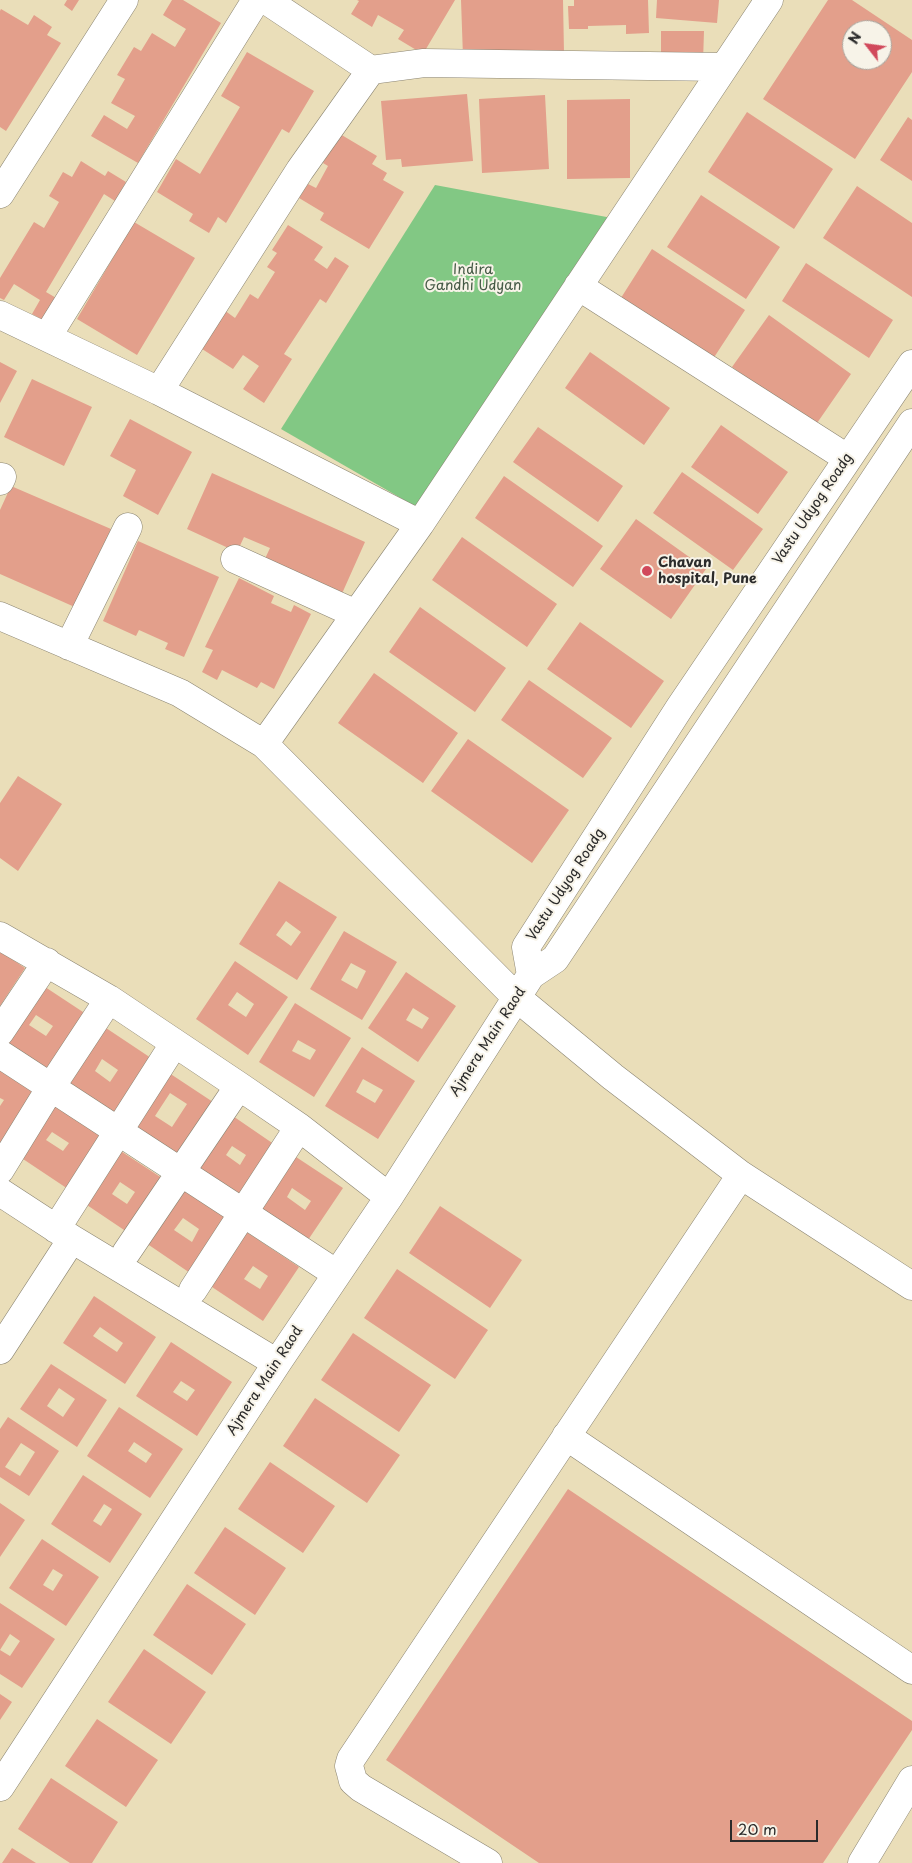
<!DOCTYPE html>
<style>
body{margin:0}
#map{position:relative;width:912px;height:1863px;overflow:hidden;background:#eadeb9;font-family:"Playpen Sans",sans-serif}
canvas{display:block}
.north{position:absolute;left:842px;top:20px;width:50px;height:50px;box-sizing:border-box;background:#f7f3e8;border:1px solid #a5a39c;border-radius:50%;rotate:300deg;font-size:14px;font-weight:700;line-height:20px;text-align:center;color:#2b2b2b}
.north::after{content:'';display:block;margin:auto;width:18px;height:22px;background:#d1495b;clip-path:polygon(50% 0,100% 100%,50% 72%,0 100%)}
.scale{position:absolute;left:730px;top:1820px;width:88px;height:22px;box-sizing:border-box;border:2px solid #2b2b2b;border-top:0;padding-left:6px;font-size:15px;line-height:18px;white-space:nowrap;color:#2b2b2b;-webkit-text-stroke:4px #f7f3e8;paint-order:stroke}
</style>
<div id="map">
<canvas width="912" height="1863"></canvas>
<div class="north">N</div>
<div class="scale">20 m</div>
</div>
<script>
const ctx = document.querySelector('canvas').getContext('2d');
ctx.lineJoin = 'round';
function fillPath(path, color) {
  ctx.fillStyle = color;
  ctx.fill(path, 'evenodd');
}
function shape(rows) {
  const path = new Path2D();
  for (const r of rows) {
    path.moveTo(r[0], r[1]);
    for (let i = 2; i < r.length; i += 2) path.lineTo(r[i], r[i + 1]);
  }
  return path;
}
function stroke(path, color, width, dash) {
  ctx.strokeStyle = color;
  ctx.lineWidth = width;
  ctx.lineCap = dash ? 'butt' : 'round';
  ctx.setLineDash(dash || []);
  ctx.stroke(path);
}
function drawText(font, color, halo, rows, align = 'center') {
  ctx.font = font + ' "Playpen Sans",sans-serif';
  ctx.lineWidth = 4;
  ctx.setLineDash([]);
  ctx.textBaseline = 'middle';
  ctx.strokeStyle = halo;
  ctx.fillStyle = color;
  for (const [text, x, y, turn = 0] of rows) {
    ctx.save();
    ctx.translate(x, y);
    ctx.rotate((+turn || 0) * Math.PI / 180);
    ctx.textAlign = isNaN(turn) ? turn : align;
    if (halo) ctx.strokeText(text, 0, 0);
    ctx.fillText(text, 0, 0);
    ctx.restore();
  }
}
fillPath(shape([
 [435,185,612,218,418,508,281,429]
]), '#82c884');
fillPath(shape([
 [67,0,79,0,72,11,64,5],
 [172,0,183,0,221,23,138,163,91,136,104,115,127,129,135,116,111,103,125,79,117,75,134,47,141,51,152,33,175,47,186,29,163,15],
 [357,0,455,0,423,54,398,39,404,30,378,15,372,27,351,14,359,1],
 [461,0,563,0,564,53,463,57],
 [574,0,648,0,649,33,626,34,626,25,588,26,588,29,569,29,568,6,574,6],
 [657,0,719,0,717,23,656,18],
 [828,0,852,0,912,40,912,72,855,159,763,99],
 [852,30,882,30,882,60,852,60],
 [1,9,28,25,34,15,52,27,47,35,61,43,6,131,0,127,0,11],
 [661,31,704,31,703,62,661,62],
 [247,52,314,91,289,133,282,129,226,223,218,217,209,233,189,221,193,214,157,192,176,159,200,174,240,107,221,96],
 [467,94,473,161,402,167,401,159,386,160,381,101],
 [545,95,549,169,482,173,479,99],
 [630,99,630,178,567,179,567,100],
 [747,112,833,169,794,229,708,172],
 [908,117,912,120,912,181,880,160],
 [340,134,377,156,372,164,387,173,383,180,404,192,369,249,320,220,324,213,299,198,308,184,316,188,328,166,323,163],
 [81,161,105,176,108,171,126,182,115,201,104,194,46,292,63,302,50,324,32,314,40,300,14,284,4,300,0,298,0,278,34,222,44,228,59,202,49,196,63,172,72,177],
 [857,186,912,223,912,297,823,238],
 [701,195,780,247,746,299,667,247],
 [134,222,195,258,137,355,77,319],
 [288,225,323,247,314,260,327,269,335,257,349,266,326,303,320,299,284,354,292,359,264,403,243,389,259,366,243,355,233,369,199,347,224,310,235,318,250,294,258,299,275,272,267,267,277,253,272,250],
 [652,249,745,310,711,362,619,301],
 [806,263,893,320,869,358,782,301],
 [769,315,851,374,815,426,732,367],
 [590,352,670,408,644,445,565,388],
 [0,362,17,371,0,403],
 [32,379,92,407,64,466,4,437],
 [130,419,192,452,158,515,123,496,136,470,110,456],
 [721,425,788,472,758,514,691,467],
 [538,427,623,486,598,522,513,462],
 [682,472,763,529,733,570,653,513],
 [212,473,365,542,340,598,263,563,270,548,244,537,237,552,187,529],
 [504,476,603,546,573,587,475,518],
 [11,486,111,529,77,608,0,574,0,510],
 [636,519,706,569,671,619,600,569],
 [462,537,557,604,527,647,432,580],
 [138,541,219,577,184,657,165,649,168,643,139,630,136,636,103,621],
 [239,578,274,596,271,603,291,612,294,605,311,614,274,689,261,682,257,688,222,670,217,680,202,672,213,650,205,647],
 [420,607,506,668,475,712,389,652],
 [580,622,664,681,631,728,547,669],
 [374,673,458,733,423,783,338,723],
 [529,680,612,738,583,778,501,720],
 [468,739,569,810,532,863,431,791],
 [18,776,62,804,18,871,0,858,0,803],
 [279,881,337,917,297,980,239,944],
 [286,921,301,932,291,946,276,935],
 [344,931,397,962,362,1020,310,989],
 [351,963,366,971,357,989,341,980],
 [0,951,25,968,0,1006],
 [235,961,288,997,248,1055,196,1019],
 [237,992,254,1004,246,1017,228,1005],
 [406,972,456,1006,418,1062,368,1028],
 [413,1008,429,1018,422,1029,406,1020],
 [36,981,86,1014,48,1071,0,1040],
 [36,1015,53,1026,46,1036,29,1025],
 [295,1003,351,1038,314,1097,259,1062],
 [298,1040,316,1050,310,1060,292,1051],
 [100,1024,154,1060,116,1117,62,1081],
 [102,1059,118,1070,110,1082,95,1071],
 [362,1047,415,1081,378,1139,325,1106],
 [363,1079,383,1090,375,1103,356,1092],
 [0,1062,41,1090,0,1145,0,1106,4,1100,0,1098],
 [160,1067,216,1104,178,1160,122,1123],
 [170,1093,187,1104,172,1127,155,1116],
 [51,1097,105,1133,68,1189,14,1153],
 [52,1132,69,1143,63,1151,46,1140],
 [227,1112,281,1149,245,1204,190,1168],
 [232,1146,246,1155,240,1165,226,1155],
 [113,1146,168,1182,133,1236,78,1199],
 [120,1182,135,1192,127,1204,112,1194],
 [290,1153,343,1188,306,1243,253,1208],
 [292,1188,311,1201,305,1210,287,1197],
 [180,1186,230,1219,193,1275,143,1241],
 [183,1218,199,1229,192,1242,174,1230],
 [440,1206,522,1260,490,1308,409,1253],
 [242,1229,299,1267,263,1321,206,1283],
 [253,1266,268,1276,260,1289,244,1279],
 [397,1269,488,1330,455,1379,364,1318],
 [94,1296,156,1337,125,1384,63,1343],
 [100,1327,123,1343,117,1352,93,1336],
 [353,1333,431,1385,399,1432,321,1380],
 [171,1342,232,1382,197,1436,136,1396],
 [181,1381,195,1390,187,1401,173,1392],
 [51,1364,107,1400,77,1447,20,1409],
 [59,1388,75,1399,63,1417,47,1406],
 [315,1398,400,1455,367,1503,283,1446],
 [119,1407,183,1449,150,1498,87,1456],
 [134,1442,152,1454,146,1463,128,1451],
 [8,1417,59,1451,29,1496,0,1477,0,1429],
 [21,1443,35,1452,20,1476,5,1467],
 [270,1462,335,1506,303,1553,238,1509],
 [83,1475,142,1514,110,1563,51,1524],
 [104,1504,112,1509,101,1526,93,1521],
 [568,1489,912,1721,912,1730,823,1863,539,1863,386,1760],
 [0,1503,25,1520,0,1557],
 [225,1527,286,1568,255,1615,194,1573],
 [42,1539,99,1577,66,1626,9,1588],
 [53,1569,63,1575,53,1591,43,1585],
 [187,1584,246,1624,212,1675,153,1635],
 [0,1603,55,1639,22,1688,0,1674,0,1650,10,1656,20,1641,10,1634,0,1650],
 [144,1649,206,1692,171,1744,108,1702],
 [0,1694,12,1702,0,1720],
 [97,1719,158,1760,126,1807,65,1766],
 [51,1778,118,1822,92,1863,70,1863,18,1829],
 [12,1848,36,1863,2,1863]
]), '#e39f8b');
const minor = shape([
 [266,0,371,70,424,63,723,67],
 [0,194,124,0],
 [578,286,847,458],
 [0,315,159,391,420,524],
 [47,337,256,0],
 [159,391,300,170,371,70],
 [0,481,2,477],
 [235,559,356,614],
 [0,616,180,693,264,744,516,997,613,1077,741,1175,912,1286],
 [69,646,128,527],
 [264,744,420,524,769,0],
 [0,936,109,999,239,1086,299,1127,389,1197],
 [531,975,526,947,680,707,912,364],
 [0,1032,47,962],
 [0,1054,337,1274],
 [0,1170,51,1087,109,999],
 [0,1192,72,1239,277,1363],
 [56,1229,174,1044],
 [126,1253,239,1086],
 [193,1290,299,1127],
 [0,1350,72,1239],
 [566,1436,912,1670],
 [0,1787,277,1363,389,1197,531,975,555,959,912,423],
 [488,1863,361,1788,353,1781,351,1773,349,1766,351,1759,741,1175],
 [862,1863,912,1780]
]);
stroke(minor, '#8a8472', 29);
stroke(minor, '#fff', 28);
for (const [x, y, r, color] of [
 [647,571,6,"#d1495b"]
]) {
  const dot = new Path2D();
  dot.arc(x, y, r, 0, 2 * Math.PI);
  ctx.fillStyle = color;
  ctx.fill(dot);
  stroke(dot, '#f7f3e8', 2);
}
drawText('14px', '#455a46', '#f7f3e8', [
 ["Indira",473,270],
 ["Gandhi Udyan",473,286]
]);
drawText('14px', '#2b2b2b', '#f7f3e8', [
 ["Vastu Udyog Roadg",813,509,-56],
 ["Vastu Udyog Roadg",566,885,-57],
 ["Ajmera Main Raod",488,1042,-57],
 ["Ajmera Main Raod",265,1381,-57]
]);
drawText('bold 14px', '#2b2b2b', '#f7f3e8', [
 ["Chavan",658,563],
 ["hospital, Pune",658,579]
], 'left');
</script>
